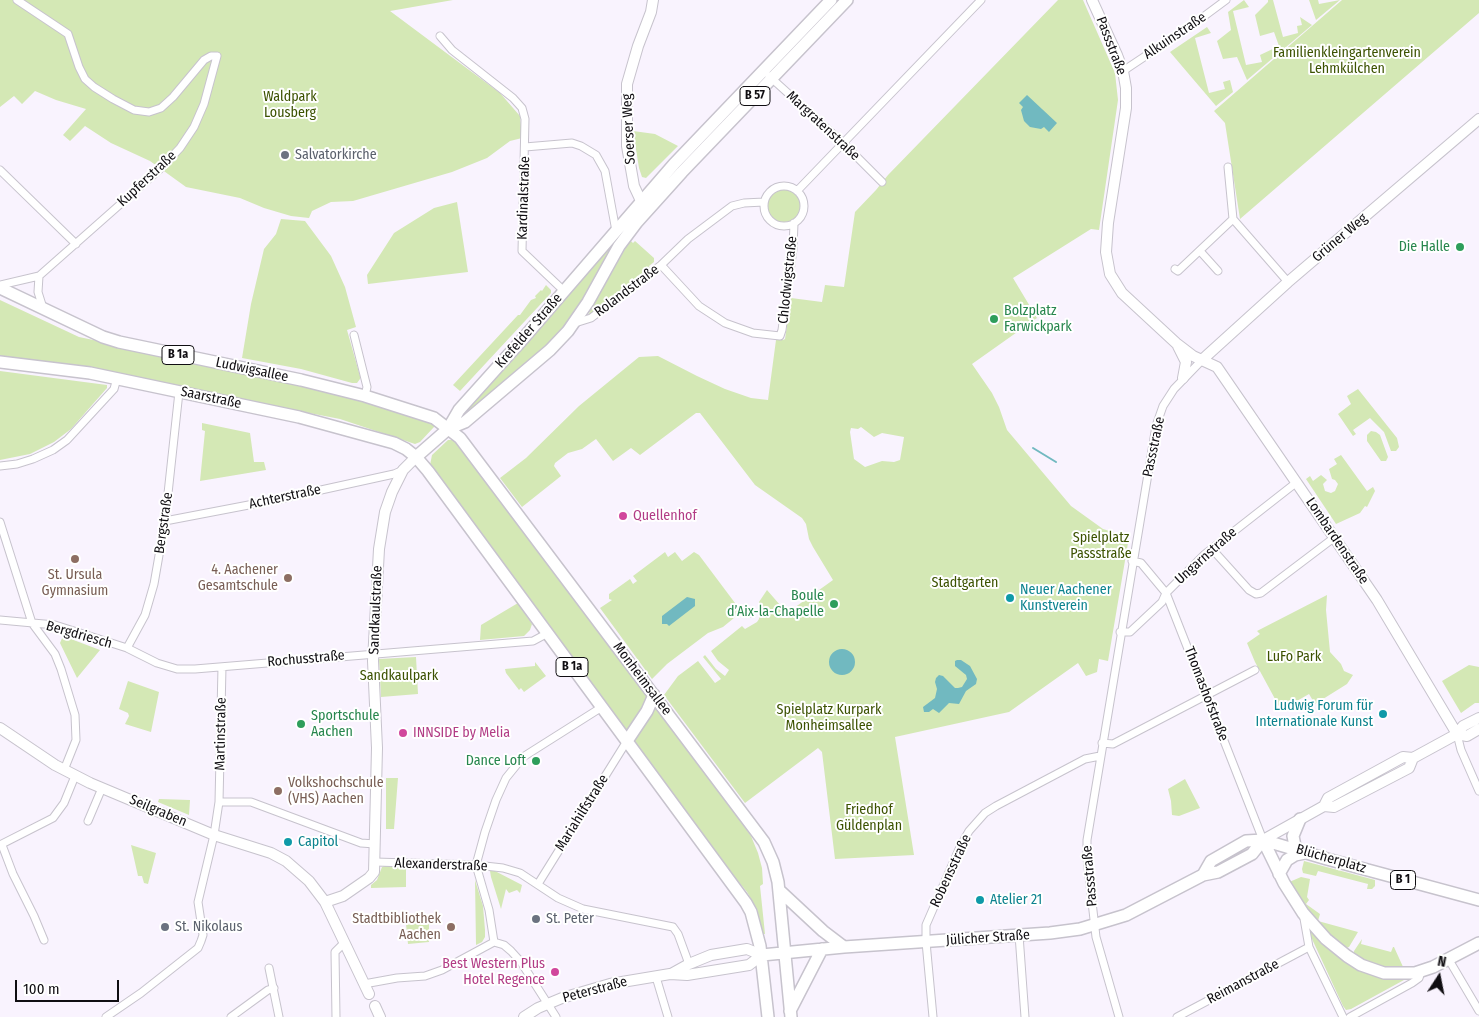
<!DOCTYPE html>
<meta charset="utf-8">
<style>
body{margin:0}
#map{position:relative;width:1479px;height:1017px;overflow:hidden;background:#f9f3fe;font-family:"Fira Sans Condensed",sans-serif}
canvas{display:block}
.north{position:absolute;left:1414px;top:952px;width:50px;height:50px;-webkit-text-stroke:4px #fff;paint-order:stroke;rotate:11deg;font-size:14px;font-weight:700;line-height:20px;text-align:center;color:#100e12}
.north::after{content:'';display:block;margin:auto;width:18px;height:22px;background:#100e12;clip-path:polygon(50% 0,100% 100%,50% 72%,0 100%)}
.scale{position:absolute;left:15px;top:980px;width:104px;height:22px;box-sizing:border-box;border:2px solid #100e12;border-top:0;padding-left:6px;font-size:15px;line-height:18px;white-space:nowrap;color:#100e12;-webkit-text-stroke:4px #fff;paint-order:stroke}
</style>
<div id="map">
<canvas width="1479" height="1017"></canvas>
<div class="north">N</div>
<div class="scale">100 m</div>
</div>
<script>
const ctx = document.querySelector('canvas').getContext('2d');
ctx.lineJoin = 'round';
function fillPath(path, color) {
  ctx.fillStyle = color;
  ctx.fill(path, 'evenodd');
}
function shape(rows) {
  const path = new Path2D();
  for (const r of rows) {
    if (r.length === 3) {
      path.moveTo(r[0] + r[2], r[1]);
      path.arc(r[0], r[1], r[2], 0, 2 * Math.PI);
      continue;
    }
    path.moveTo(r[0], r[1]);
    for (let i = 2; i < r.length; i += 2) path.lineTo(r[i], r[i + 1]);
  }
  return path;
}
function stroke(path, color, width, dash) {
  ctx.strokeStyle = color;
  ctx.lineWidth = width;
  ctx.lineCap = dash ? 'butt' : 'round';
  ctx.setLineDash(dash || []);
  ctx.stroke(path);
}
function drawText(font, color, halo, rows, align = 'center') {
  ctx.font = font + ' "Fira Sans Condensed",sans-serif';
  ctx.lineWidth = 4;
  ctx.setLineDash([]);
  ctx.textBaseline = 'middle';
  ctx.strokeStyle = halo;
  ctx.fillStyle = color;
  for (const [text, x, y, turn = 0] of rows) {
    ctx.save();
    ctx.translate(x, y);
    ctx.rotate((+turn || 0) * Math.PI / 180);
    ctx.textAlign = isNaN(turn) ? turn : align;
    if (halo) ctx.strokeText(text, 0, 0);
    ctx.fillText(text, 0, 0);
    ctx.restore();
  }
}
fillPath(shape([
 [0,0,453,0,390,11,500,93,520,116,522,138,510,141,487,158,452,172,353,201,331,202,312,211,309,218,291,216,264,208,240,198,186,187,150,161,111,143,85,126,70,141,63,135,86,109,56,100,35,91,22,104,14,96,0,107],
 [1058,0,1083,0,1115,73,1118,100,1099,230,1091,229,1013,278,1037,318,972,364,992,393,999,407,1007,430,1071,506,1103,529,1129,537,1108,661,1099,659,1097,672,1086,676,1078,663,1009,712,895,737,914,855,835,859,822,752,818,748,745,803,664,695,678,676,698,661,715,683,721,679,703,657,705,655,716,669,725,676,729,670,718,661,711,651,742,626,745,629,757,622,759,619,759,602,767,590,787,613,833,580,813,547,809,539,806,524,802,518,755,485,700,413,696,413,640,455,631,448,613,461,596,439,582,449,568,453,555,463,554,466,561,476,522,507,500,478,526,458,579,406,639,357,658,356,697,376,725,389,751,398,768,400,776,340,783,340,785,339,791,298,822,302,825,285,844,287,855,212,876,190,888,175],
 [861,427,874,437,882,433,904,437,900,460,894,462,882,461,865,467,854,459,850,432,851,428,858,429],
 [1244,0,1249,7,1233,11,1246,65,1262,62,1260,55,1279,46,1274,32,1260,36,1255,15,1268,2,1268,0,1273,0,1283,37,1298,33,1297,26,1302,25,1300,17,1312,25,1247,80,1237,57,1223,59,1217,41,1231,30,1228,12],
 [1309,0,1318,0,1319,4,1340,0,1316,20],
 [1342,0,1479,0,1479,13,1240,219,1225,123,1214,111],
 [1207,27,1211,33,1195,38,1209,93,1225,89,1223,82,1230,80,1233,92,1216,106,1170,52],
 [633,131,655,134,678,146,646,178,642,177,639,168],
 [784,205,17],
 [457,202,468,272,368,284,367,275,394,233,434,208],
 [281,219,305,221,331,256,345,287,356,327,347,330,360,376,360,379,357,383,352,383,301,369,242,358,251,304,264,249,276,234],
 [626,226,574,315,556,338,484,398,484,401,462,420,460,418,514,359,545,322,548,320],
 [630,240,633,243,635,241,654,258,654,262,649,266,650,269,600,308,588,315],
 [546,285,551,290,551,293,460,391,453,385,518,315,520,315,531,300,536,298,535,296,541,290,542,291],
 [0,300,79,337,289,381,422,417,434,425,434,427,420,442,415,444,340,419,62,365,0,357],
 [0,371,107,385,107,388,71,429,54,442,30,454,0,460],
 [1358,389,1397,438,1399,447,1396,451,1391,451,1384,432,1370,418,1353,430,1356,434,1353,436,1338,414,1351,404,1347,396],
 [202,423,250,433,254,462,264,462,266,470,200,481,205,431,202,430],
 [1371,431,1376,432,1380,435,1388,457,1386,461,1381,461,1367,441,1367,435],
 [448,440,454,440,732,809,751,836,758,853,762,868,763,884,760,886,765,934,763,934,757,909,747,892,733,875,725,869,430,465,432,455],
 [1341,455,1367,491,1373,487,1375,491,1367,507,1365,506,1360,513,1336,524,1306,479,1310,476,1313,481,1321,475,1327,480,1323,484,1325,491,1331,493,1335,491,1338,484,1335,480,1332,479,1329,469,1337,464,1334,459],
 [665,552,668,557,675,552,682,561,694,552,699,555,738,607,740,613,723,627,708,633,667,664,652,679,600,608,612,600,609,599,609,594,630,579,633,584,637,581,633,576],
 [1327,595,1326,610,1330,652,1341,664,1344,671,1353,675,1347,684,1315,704,1309,694,1281,710,1255,662,1247,643,1260,634,1257,631],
 [518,603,532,624,530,630,524,636,480,640,481,625],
 [63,636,100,650,77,678,60,643],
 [416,657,418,694,381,697,379,659],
 [535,662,546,676,524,692,521,688,519,690,506,673,505,669,535,666],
 [1469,665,1479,667,1479,703,1475,703,1461,713,1442,681],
 [128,681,159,692,151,732,125,724,129,716,128,713,119,709],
 [386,778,398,778,394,829,386,829],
 [1185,779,1200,808,1179,816,1172,815,1171,801,1168,789],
 [159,799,190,800,189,815,158,802],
 [131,845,156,853,148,884,144,883,142,876,138,876],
 [1304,861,1375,880,1375,886,1372,889,1367,889,1368,884,1318,871,1316,876,1303,873,1302,869],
 [385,866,406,866,406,887,371,888,371,885,377,880,382,867],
 [493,870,522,885,520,893,517,890,509,893,506,889,501,909,491,877,490,871],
 [1301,877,1310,879,1307,897,1309,900,1306,904,1320,914,1318,921,1358,932,1349,947,1346,948,1322,931,1287,883],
 [475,880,483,906,485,930,485,937,482,942,476,945],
 [429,922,429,942,408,944,406,924],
 [1309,930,1337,955,1352,966,1379,977,1404,979,1404,980,1351,1009,1346,1010,1343,1006,1312,939,1310,940],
 [1362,939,1361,944,1391,952,1393,947,1394,947,1404,969,1376,967,1354,955,1354,951]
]), '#d4e8b5');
fillPath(shape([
 [1027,95,1057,123,1049,132,1044,127,1041,129,1030,127,1024,121,1021,110,1023,107,1019,103],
 [687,597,695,599,695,606,669,626,667,624,662,624,662,616],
 [842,662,13],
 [957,660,961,660,970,666,977,679,976,684,966,691,959,704,949,703,939,713,933,709,929,712,924,712,923,707,935,698,937,689,935,682,936,678,939,675,943,676,955,688,958,688,962,687,967,679,966,675,955,666,955,661]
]), '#71b9c0');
stroke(shape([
 [1033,448,1056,462]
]), '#71b9c0', 2);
const street = shape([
 [440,36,452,50,513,98,522,108,525,119,522,251,564,291],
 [1123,71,1195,23,1226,0],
 [769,76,843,143,882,182],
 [525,147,572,143,581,146,596,155,605,171,616,231],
 [1228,167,1233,219],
 [0,170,76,244],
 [784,206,20],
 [797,191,981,0],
 [1200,251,1218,271],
 [661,265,699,306,725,323,753,333,780,336,782,330,793,249,794,223],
 [1175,269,1178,271,1233,219,1288,282],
 [39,276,38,292,43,308],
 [0,285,39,276,159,170,180,148,194,127,204,104,217,56,211,56,204,60,173,97,161,108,149,112,134,110,113,99,94,87,85,79,79,67,68,34,17,0],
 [575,323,591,318,661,265,688,239,732,206,744,203,764,202],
 [354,335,367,387,365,396],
 [0,466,17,464,33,459,53,450,67,440,114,389,117,378],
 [165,521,280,499,394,474,403,470],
 [0,522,32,623,55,654,61,669,75,715,76,740,64,770],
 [1212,549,1249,590,1256,594,1261,593,1335,537],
 [1132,561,1141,563,1166,593,1263,840],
 [746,612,751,613],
 [0,620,55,625,127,648,157,663,177,669,195,669,533,641,548,633],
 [1120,632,1130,632,1162,602,1166,593,1205,554,1297,482],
 [127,648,145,615,154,584,165,521,179,392],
 [1457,734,1461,750,1479,791],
 [1102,743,1113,744,1255,670],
 [219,802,251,802,361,843,375,844],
 [88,821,102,788],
 [0,845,53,818,64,803,75,776],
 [2,845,13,874,34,916,44,940],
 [375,862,476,865,503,868,520,873,558,898,583,909,673,927,678,934,689,964],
 [538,884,627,741],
 [1303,913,1309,947,1343,1017],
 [1019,935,1025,1017],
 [494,942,489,910,476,865,485,832,496,800,506,778,523,757,602,707],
 [494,942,504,945,511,951,521,962,556,1017],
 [1449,960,1479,1011],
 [269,968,279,1017],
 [656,977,668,1017],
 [364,984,397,978,425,976,442,970,494,942],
 [106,1017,141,993,198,948,201,941,203,935,198,902,214,835,219,802,222,667],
 [231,1017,268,990,274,988],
 [336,1017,335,952,344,943],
 [933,1017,926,942,926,925,960,847,969,831,985,813,996,806,1085,759,1100,756],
 [1119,1017,1096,937,1087,858,1087,840,1156,426,1163,406,1174,389,1203,359],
 [1177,1017,1309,947],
 [1350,1017,1412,983,1419,978,1421,972]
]);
const secondary = shape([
 [1092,0,1117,55,1123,71,1126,88,1126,108,1108,223,1106,252,1110,274,1122,293,1176,343,1193,356,1217,367,1377,600,1457,734],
 [639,209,641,201,634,186,627,146,627,84,638,46,651,12,653,0],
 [1178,346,1186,362,1183,378],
 [1203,359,1288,282,1479,119],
 [0,728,55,765,90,783,214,835,271,853,286,861,309,881,325,902,369,994],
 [1457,734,1467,736,1479,729],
 [1324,806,1334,807,1409,768,1413,758],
 [1263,840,1324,806,1328,798,1403,757,1413,758,1457,734,1463,726,1479,718],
 [325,902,343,896,369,878,374,872,377,748,373,661,379,549,385,512,392,492,403,470,416,457],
 [671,974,689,964,711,955,747,949,762,955],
 [375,1006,380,1017],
 [524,1017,538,1008,562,998,610,984,670,974,687,975,749,965,762,955]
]);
const primary = shape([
 [0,288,103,337,119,342,301,380,365,396,434,418,460,438,764,842,773,862,778,882,791,1017],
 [0,362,90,373,299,417,394,443,406,449,416,457,428,471,746,903,751,912,760,946,768,1017],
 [448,429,465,422,550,350,568,331,588,302,619,246,637,222,682,172,847,0],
 [416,457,448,429,459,410,521,341,674,164,831,0],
 [627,741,647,711,654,695],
 [1300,819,1293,836,1295,846,1301,851],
 [1263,840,1284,883,1303,913,1326,939,1347,956,1361,965,1384,973,1415,973,1433,967,1479,943],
 [1279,874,1287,860,1295,855,1305,853],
 [1203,875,1211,861,1246,841,1263,840,1327,859,1479,900],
 [780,891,823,931,844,947],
 [762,955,844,947,1050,933,1080,929,1126,915,1203,875,1218,872,1252,854,1263,840],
 [790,1011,822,949]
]);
stroke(street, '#c7c3cd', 9);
stroke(secondary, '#c7c3cd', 12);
stroke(primary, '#c7c3cd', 14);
stroke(street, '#fff', 7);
stroke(secondary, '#fff', 10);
stroke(primary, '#fff', 11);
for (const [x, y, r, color] of [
 [285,155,5,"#6b7280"],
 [1460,247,5,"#2e9e5b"],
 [994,319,5,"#2e9e5b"],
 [623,516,5,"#d1479c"],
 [75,559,5,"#8d6e63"],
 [288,578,5,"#8d6e63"],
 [1010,598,5,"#0f9aa8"],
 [834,604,5,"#2e9e5b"],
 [1383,714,5,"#0f9aa8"],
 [301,724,5,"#2e9e5b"],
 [403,733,5,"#d1479c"],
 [536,761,5,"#2e9e5b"],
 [278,791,5,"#8d6e63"],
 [288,842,5,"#0f9aa8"],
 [980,900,5,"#0f9aa8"],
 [536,919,5,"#6b7280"],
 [165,927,5,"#6b7280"],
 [451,927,5,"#8d6e63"],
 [555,972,5,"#d1479c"]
]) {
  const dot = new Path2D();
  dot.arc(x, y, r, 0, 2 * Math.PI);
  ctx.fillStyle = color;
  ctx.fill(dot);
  stroke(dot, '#fff', 2);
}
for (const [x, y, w] of [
 [755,96,30],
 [178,355,32],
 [572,667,32],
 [1403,880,25]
]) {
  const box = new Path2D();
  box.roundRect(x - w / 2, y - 9.5, w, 19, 4);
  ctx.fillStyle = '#fff';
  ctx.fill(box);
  stroke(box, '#100e12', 1);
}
drawText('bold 12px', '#100e12', null, [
 ["B 57",755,96],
 ["B 1a",178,355],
 ["B 1a",572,667],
 ["B 1",1403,880]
]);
drawText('14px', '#100e12', '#fff', [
 ["Alkuinstraße",1175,36,-34],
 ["Passstraße",1111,46,69],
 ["Margratenstraße",823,126,43],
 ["Soerser Weg",629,129,-93],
 ["Kupferstraße",147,179,-43],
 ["Kardinalstraße",524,198,-88],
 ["Grüner Weg",1340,238,-40],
 ["Chlodwigstraße",788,280,-84],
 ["Rolandstraße",627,291,-37],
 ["Krefelder Straße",529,331,-49],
 ["Ludwigsallee",252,370,12],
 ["Saarstraße",211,398,12],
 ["Passstraße",1154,447,-78],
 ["Achterstraße",285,497,-12],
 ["Bergstraße",164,523,-82],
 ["Lombardenstraße",1337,541,56],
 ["Ungarnstraße",1206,556,-42],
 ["Sandkaulstraße",376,610,-88],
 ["Bergdriesch",79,635,16],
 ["Rochusstraße",306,659,-5],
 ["Monheimsallee",642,679,53],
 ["Thomashofstraße",1206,694,69],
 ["Martinstraße",221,734,-89],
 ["Seilgraben",158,811,23],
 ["Mariahilfstraße",582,813,-58],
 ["Blücherplatz",1331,859,16],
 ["Alexanderstraße",441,865,2],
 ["Robensstraße",951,871,-65],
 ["Passstraße",1090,876,-95],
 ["Jülicher Straße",988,938,-4],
 ["Reimanstraße",1243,982,-28],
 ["Peterstraße",595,990,-15]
]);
drawText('14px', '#3c5200', '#fff', [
 ["Familienkleingartenverein",1347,53],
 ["Lehmkülchen",1347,69],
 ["Waldpark",290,97],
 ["Lousberg",290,113],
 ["Spielplatz",1101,538],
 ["Passstraße",1101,554],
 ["Stadtgarten",965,583],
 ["LuFo Park",1294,657],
 ["Sandkaulpark",399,676],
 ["Spielplatz Kurpark",829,710],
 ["Monheimsallee",829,726],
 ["Friedhof",869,810],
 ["Güldenplan",869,826]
]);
drawText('14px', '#5b616d', '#fff', [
 ["Salvatorkirche",295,155],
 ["St. Peter",546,919],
 ["St. Nikolaus",175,927]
], 'left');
drawText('14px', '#27864d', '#fff', [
 ["Die Halle",1450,247],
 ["Bolzplatz",1004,311,"left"],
 ["Farwickpark",1004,327,"left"],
 ["Boule",824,596],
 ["d’Aix-la-Chapelle",824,612],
 ["Sportschule",311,716,"left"],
 ["Aachen",311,732,"left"],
 ["Dance Loft",526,761]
], 'right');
drawText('14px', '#b23c85', '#fff', [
 ["Quellenhof",633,516],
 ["INNSIDE by Melia",413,733],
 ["Best Western Plus",545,964,"right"],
 ["Hotel Regence",545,980,"right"]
], 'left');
drawText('14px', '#785e54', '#fff', [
 ["4. Aachener",278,570],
 ["Gesamtschule",278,586],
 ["St. Ursula",75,575,"center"],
 ["Gymnasium",75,591,"center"],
 ["Volkshochschule",288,783,"left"],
 ["(VHS) Aachen",288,799,"left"],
 ["Stadtbibliothek",441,919],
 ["Aachen",441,935]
], 'right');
drawText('14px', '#0d838f', '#fff', [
 ["Neuer Aachener",1020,590],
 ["Kunstverein",1020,606],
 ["Ludwig Forum für",1373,706,"right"],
 ["Internationale Kunst",1373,722,"right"],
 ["Capitol",298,842],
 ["Atelier 21",990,900]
], 'left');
</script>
